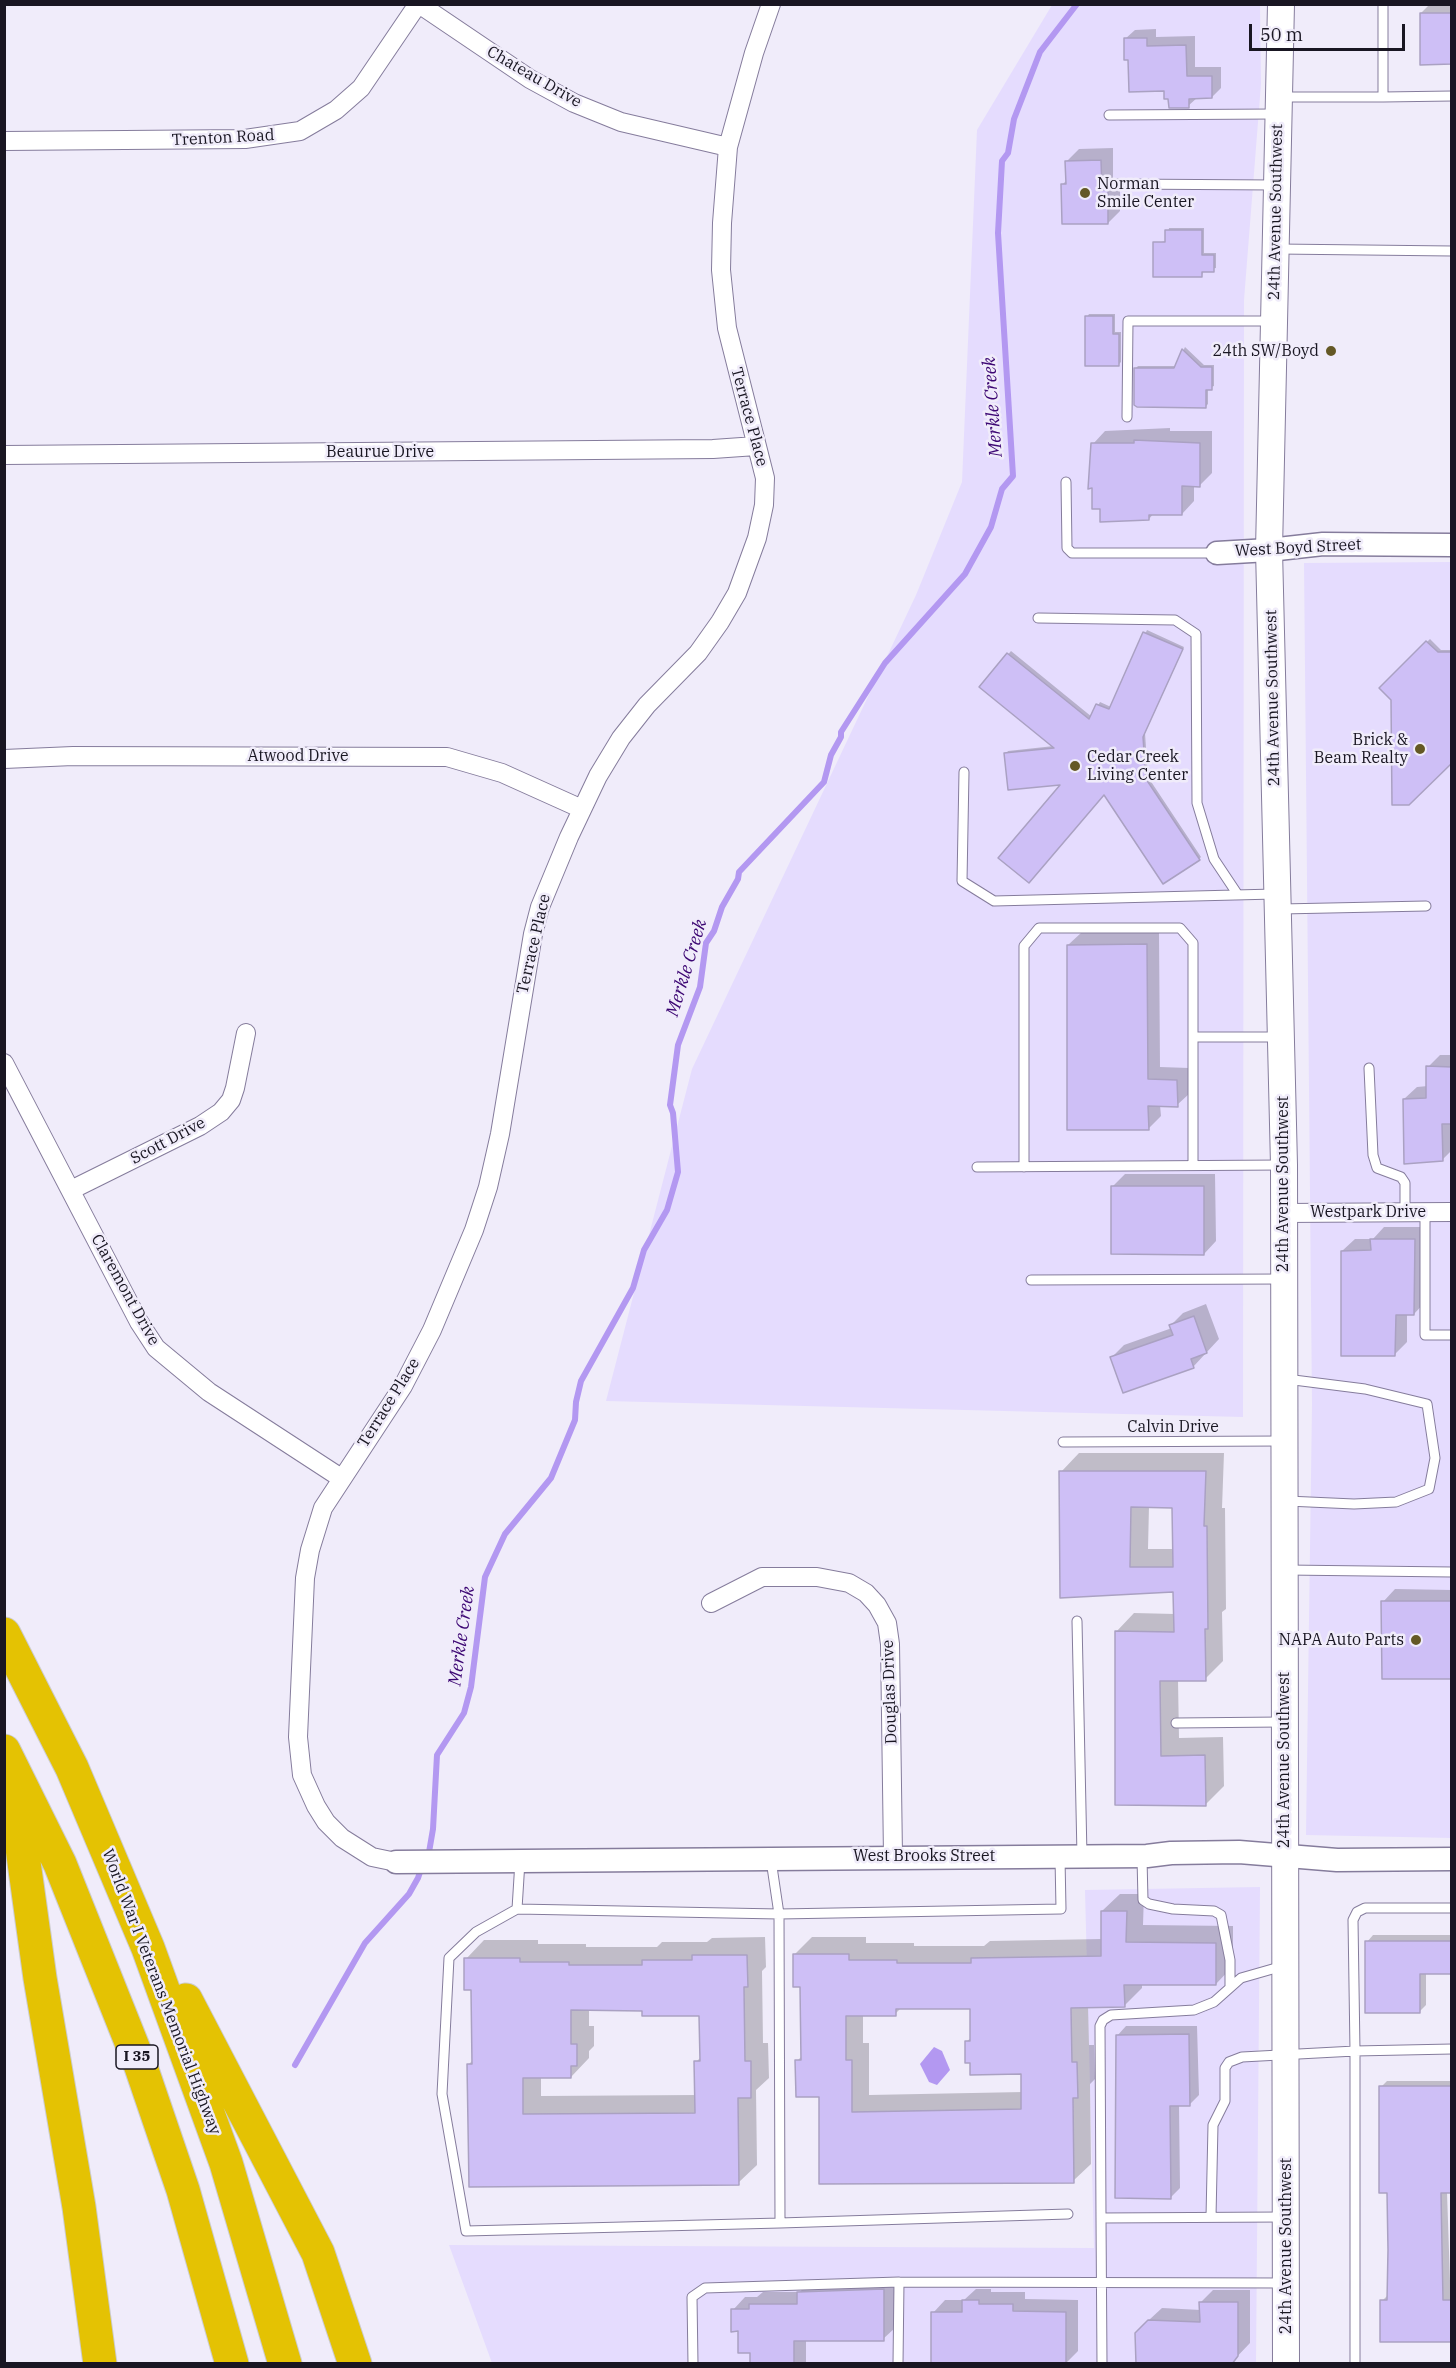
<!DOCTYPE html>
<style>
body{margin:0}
#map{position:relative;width:1456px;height:2368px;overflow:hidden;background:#f0ecfa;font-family:"IBM Plex Serif",serif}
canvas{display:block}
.frame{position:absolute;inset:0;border:6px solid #191622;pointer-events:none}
.scale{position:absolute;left:1249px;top:24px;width:156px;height:27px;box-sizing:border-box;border:3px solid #191622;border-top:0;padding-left:8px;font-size:18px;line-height:21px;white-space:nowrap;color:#191622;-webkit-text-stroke:4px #f0ecfa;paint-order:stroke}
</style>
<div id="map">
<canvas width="1456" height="2368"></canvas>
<div class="frame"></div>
<div class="scale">50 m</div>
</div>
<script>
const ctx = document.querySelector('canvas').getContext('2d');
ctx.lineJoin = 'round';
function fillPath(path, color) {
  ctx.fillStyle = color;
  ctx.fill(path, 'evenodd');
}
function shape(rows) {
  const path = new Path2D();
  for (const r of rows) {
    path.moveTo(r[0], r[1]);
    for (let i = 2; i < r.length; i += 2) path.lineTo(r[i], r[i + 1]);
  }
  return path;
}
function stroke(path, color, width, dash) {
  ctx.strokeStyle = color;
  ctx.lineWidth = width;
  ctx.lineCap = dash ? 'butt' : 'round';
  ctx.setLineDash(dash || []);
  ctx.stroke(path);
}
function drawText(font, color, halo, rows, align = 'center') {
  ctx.font = font + ' "IBM Plex Serif",serif';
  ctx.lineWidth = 5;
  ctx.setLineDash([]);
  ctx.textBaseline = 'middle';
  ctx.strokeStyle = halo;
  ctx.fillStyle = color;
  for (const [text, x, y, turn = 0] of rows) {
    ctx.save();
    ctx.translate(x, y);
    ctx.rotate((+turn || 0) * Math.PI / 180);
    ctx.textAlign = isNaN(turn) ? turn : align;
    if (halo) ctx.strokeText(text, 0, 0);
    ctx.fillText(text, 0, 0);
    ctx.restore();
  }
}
fillPath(shape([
 [1052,5,1260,5,1261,84,1244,300,1243,1417,606,1401,692,1069,916,595,962,482,977,130],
 [1451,562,1451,1838,1306,1835,1312,1404,1304,563],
 [1260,1887,1256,2363,492,2363,449,2245,1094,2248,1085,1890]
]), '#e5dcfe');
fillPath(shape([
 [934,2047,942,2051,950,2070,937,2085,929,2082,920,2064]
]), '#b398f1');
fillPath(shape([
 [1430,4,1452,4,1452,63,1421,13],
 [1156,29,1156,37,1195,36,1195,67,1221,67,1221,88,1212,97,1198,97,1188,106,1170,98,1165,89,1130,59,1125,39,1135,30],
 [1113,148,1113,178,1120,178,1120,211,1108,223,1063,184,1067,180,1067,161,1079,149],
 [1169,228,1204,228,1204,253,1216,253,1216,268,1204,270,1202,275,1155,243,1167,241],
 [1089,314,1115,314,1115,332,1121,332,1121,362,1118,365,1087,317],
 [1185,347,1204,365,1214,365,1214,386,1208,388,1208,404,1206,406,1136,368,1138,366,1176,366],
 [1170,428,1170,431,1212,431,1212,473,1200,485,1194,485,1194,501,1182,514,1154,513,1149,519,1093,444,1105,431],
 [1147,630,1184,647,1145,733,1148,777,1201,857,1199,859,1104,793,1063,783,1006,754,1008,751,1054,746,981,687,1011,651,1092,717,1100,702,1111,707],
 [1430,639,1441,650,1452,650,1452,761,1381,688],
 [1159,932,1160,1067,1189,1068,1190,1093,1177,1105,1160,1105,1161,1116,1148,1129,1068,945,1081,933],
 [1440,1055,1452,1055,1452,1150,1442,1160,1404,1099,1417,1087,1428,1086,1428,1067],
 [1125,1174,1215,1174,1216,1241,1204,1254,1112,1187],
 [1384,1227,1427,1227,1426,1301,1414,1314,1407,1314,1407,1342,1395,1354,1342,1251,1355,1239,1373,1239],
 [1206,1304,1219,1339,1193,1367,1111,1358,1124,1345,1172,1328,1171,1325,1183,1313],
 [1079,1453,1224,1453,1222,1508,1225,1508,1226,1609,1222,1612,1223,1661,1205,1679,1178,1680,1179,1738,1223,1737,1224,1786,1206,1804,1116,1804,1116,1632,1134,1613,1175,1614,1175,1590,1062,1596,1061,1472],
 [1149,1506,1174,1506,1174,1549,1148,1549],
 [1395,1589,1452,1590,1452,1678,1383,1602],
 [1120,1894,1144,1894,1143,1925,1233,1926,1233,1966,1216,1984,1142,1983,1142,1988,1124,2006,1088,2006,1089,2045,1094,2045,1095,2079,1090,2084,1091,2164,1073,2181,821,2183,820,2096,797,2061,802,2056,801,1985,794,1955,812,1937,866,1937,866,1943,914,1943,914,1946,984,1946,990,1941,1103,1939,1102,1911],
 [902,2007,972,2007,972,2037,966,2042,1023,2073,1023,2092,869,2095,869,2043,863,2043,863,2014,895,2014],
 [1373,1935,1452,1935,1452,1973,1426,1972,1426,2005,1420,2011,1367,1942],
 [765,1937,766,1967,762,1971,763,2043,768,2043,769,2078,756,2090,757,2165,738,2183,470,2186,468,2065,473,2060,473,1988,466,1959,484,1940,538,1940,538,1944,586,1944,586,1947,657,1947,662,1942,707,1942,712,1938],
 [589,2009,644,2009,701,2014,701,2057,696,2062,696,2095,541,2096,541,2077,571,2077,589,2058,589,2051,594,2046,594,2026,589,2026],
 [1126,2026,1197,2026,1199,2095,1189,2105,1179,2105,1180,2188,1171,2197,1117,2036],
 [1387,2081,1452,2081,1452,2192,1447,2192,1452,2340,1382,2301,1389,2294,1389,2192,1381,2087],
 [896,2278,896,2327,883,2339,806,2339,806,2364,752,2364,752,2351,739,2330,733,2310,745,2297,757,2297,763,2292,800,2292,811,2280],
 [976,2289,991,2289,991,2292,1025,2292,1025,2299,1078,2300,1078,2351,1066,2363,933,2313,945,2300,964,2300],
 [1213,2290,1250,2290,1250,2343,1230,2364,1149,2320,1162,2308,1201,2310,1201,2302]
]), '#0003');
stroke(shape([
 [428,1858,433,1829,437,1755,464,1713,471,1687,485,1577,505,1534,551,1478,575,1420,576,1402,581,1381,633,1288,644,1250,667,1210,678,1172,673,1113,670,1105,678,1045,700,987,706,943,714,931,722,907,738,879,739,872,824,782,831,755,841,737,841,732,885,663,965,574,991,527,1002,489,1013,476,998,233,1002,161,1008,153,1014,119,1040,52,1077,4],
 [295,2065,365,1943,409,1894,418,1878,422,1866]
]), '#b398f1', 6);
const building = shape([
 [1420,13,1452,13,1452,64,1420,65,1420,13],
 [1124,38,1147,38,1147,46,1186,45,1187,76,1212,76,1212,98,1189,99,1189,108,1169,108,1168,99,1164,99,1164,91,1129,92,1128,60,1124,60,1124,38],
 [1101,160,1102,190,1108,190,1108,224,1062,224,1061,184,1066,184,1065,161,1101,160],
 [1165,230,1202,230,1202,255,1214,255,1214,272,1202,272,1202,277,1153,277,1153,242,1165,242,1165,230],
 [1085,316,1113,316,1113,334,1119,334,1119,366,1085,366,1085,316],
 [1182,349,1201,367,1212,367,1212,390,1206,390,1206,408,1137,407,1134,405,1134,368,1174,368,1182,349],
 [1134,440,1200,443,1200,487,1182,486,1182,515,1149,515,1149,520,1100,522,1100,509,1092,509,1092,488,1088,489,1091,443,1134,443,1134,440],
 [1143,632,1183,649,1143,737,1146,779,1200,860,1163,884,1104,795,1029,883,998,858,1060,785,1008,790,1004,753,1054,748,979,687,1007,653,1089,719,1096,704,1109,709,1143,632],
 [1426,641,1438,652,1452,652,1452,763,1409,805,1392,805,1391,700,1379,688,1426,641],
 [1147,944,1148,1079,1177,1080,1178,1107,1148,1106,1149,1130,1067,1130,1067,945,1147,944],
 [1426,1066,1452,1067,1452,1124,1442,1124,1443,1161,1404,1164,1403,1099,1426,1098,1426,1066],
 [1111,1186,1204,1186,1204,1255,1111,1254,1111,1186],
 [1370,1239,1415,1239,1414,1315,1396,1315,1395,1356,1341,1356,1341,1251,1371,1250,1370,1239],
 [1194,1316,1207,1353,1191,1359,1194,1368,1123,1393,1110,1357,1173,1335,1169,1325,1194,1316],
 [1059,1471,1206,1471,1204,1526,1207,1526,1208,1629,1205,1629,1206,1681,1160,1681,1161,1756,1205,1755,1206,1806,1115,1805,1115,1631,1174,1632,1173,1592,1060,1598,1059,1471],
 [1131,1507,1172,1508,1173,1567,1130,1567,1131,1507],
 [1381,1601,1452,1601,1452,1679,1382,1679,1381,1601],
 [1101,1911,1127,1911,1126,1942,1216,1943,1216,1985,1124,1985,1125,2007,1071,2008,1072,2062,1077,2062,1078,2098,1073,2098,1074,2183,819,2184,819,2097,796,2097,795,2060,801,2060,800,1987,793,1987,793,1954,849,1954,849,1960,897,1960,897,1963,971,1963,971,1958,1101,1956,1101,1911],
 [896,2009,970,2009,970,2041,965,2041,965,2063,970,2063,970,2075,1021,2074,1021,2109,852,2112,852,2060,846,2060,846,2016,896,2016,896,2009],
 [1365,1941,1452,1941,1452,1974,1420,1974,1420,2013,1365,2013,1365,1941],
 [692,1955,747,1955,748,1987,744,1987,745,2061,751,2061,751,2098,738,2098,739,2185,469,2187,467,2064,472,2064,471,1990,464,1990,464,1958,520,1958,520,1962,569,1962,569,1965,642,1965,642,1960,692,1960,692,1955],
 [571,2010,642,2011,642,2016,699,2016,700,2061,694,2061,695,2113,523,2114,523,2078,571,2078,571,2066,577,2066,577,2044,571,2044,571,2010],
 [1189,2034,1190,2106,1170,2106,1171,2199,1115,2198,1116,2035,1189,2034],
 [1379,2086,1452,2086,1452,2193,1441,2193,1443,2300,1452,2300,1452,2342,1380,2342,1380,2300,1387,2300,1388,2250,1387,2193,1379,2193,1379,2086],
 [884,2289,884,2341,794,2341,794,2364,750,2364,750,2353,738,2353,738,2331,731,2332,731,2309,749,2309,749,2304,797,2304,797,2292,884,2289],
 [962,2300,979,2300,979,2304,1013,2304,1013,2311,1066,2312,1066,2364,931,2364,931,2312,962,2312,962,2300],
 [1199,2302,1238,2302,1238,2356,1232,2364,1136,2364,1135,2333,1148,2320,1200,2322,1199,2302]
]);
fillPath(building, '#cebff6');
stroke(building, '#aaa1c2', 1.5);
const service = shape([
 [1383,4,1383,97,1452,96],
 [1281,97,1383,97],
 [1109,115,1276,114],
 [1119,184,1275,185],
 [1278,249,1452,251],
 [1127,417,1128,321,1271,321],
 [1066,482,1067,548,1072,553,1217,553],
 [1038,618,1175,620,1196,634,1197,803,1214,859,1238,895],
 [964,772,962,881,994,901,1275,894],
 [1281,909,1426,906],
 [1193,1037,1280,1037],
 [1369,1068,1373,1155,1377,1168,1401,1177,1405,1183,1405,1212],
 [977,1167,1282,1165],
 [1024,1167,1024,946,1039,928,1180,928,1193,943,1193,1165],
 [1425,1212,1425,1335,1452,1335],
 [1031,1280,1284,1279],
 [1286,1379,1365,1389,1427,1404,1435,1458,1429,1489,1396,1502,1354,1504,1287,1501],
 [1063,1442,1282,1441],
 [1286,1570,1452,1572],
 [1077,1621,1082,1856],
 [1176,1723,1282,1722],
 [1142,1858,1143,1900,1149,1904,1173,1909,1214,1911,1221,1915,1230,1960,1230,1987],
 [771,1860,779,1914,780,2223,1068,2214],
 [517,1909,520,1861],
 [1211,2217,1213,2125,1225,2101,1225,2068,1229,2062,1242,2057,1355,2051,1353,1920,1357,1912,1365,1908,1452,1908],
 [1101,2218,1100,2026,1103,2020,1111,2015,1194,2010,1214,2002,1241,1978,1283,1966],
 [780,2223,466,2231,442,2094,449,1958,476,1932,517,1909,779,1914,1061,1909,1060,1858],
 [693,2364,692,2297,705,2288,899,2282,1283,2283],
 [898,2364,899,2282],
 [1102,2364,1101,2218,1283,2217],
 [1355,2364,1355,2051,1452,2049]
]);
const minor = shape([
 [419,4,530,79,574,103,621,122,728,147],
 [4,141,245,139,300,131,336,110,361,88,418,4],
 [4,455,713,449,756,446],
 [4,759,73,756,447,757,502,773,582,809],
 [4,1063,139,1322,156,1348,209,1392,341,1478],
 [71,1190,200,1126,221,1112,231,1100,235,1088,246,1033],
 [1284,1213,1452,1212],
 [711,1603,762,1577,817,1577,849,1583,866,1593,877,1605,887,1623,890,1644,893,1856],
 [396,1862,372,1857,342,1838,326,1822,316,1806,302,1775,298,1737,305,1578,310,1550,323,1508,403,1386,432,1330,474,1230,488,1187,500,1134,533,934,540,907,569,837,598,776,621,738,647,705,698,653,720,622,737,593,757,538,764,505,765,478,727,328,721,270,722,223,728,147,754,53,771,4]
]);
const tertiary = shape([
 [1217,553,1269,550,1323,544,1452,545],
 [396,1862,1147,1856,1171,1853,1239,1852,1337,1860,1452,1859]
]);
const secondary = shape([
 [1281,4,1269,550,1284,1165,1286,2364]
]);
const motorway = shape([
 [4,1634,72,1768,148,1948,226,2163,285,2364],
 [4,1751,60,1864,141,2067,183,2190,232,2364],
 [14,1790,40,1978,79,2207,100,2364],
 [186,2000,318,2253,355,2364]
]);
stroke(service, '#857c9c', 11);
stroke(minor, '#857c9c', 20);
stroke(tertiary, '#857c9c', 25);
stroke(secondary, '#857c9c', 28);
stroke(motorway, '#ccccce', 35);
stroke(service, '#fff', 9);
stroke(minor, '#fff', 18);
stroke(tertiary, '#fff', 22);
stroke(secondary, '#fff', 26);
stroke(motorway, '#e4c203', 33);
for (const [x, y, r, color] of [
 [1085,193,6,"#645825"],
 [1331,351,6,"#645825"],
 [1420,749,6,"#645825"],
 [1075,766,6,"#645825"],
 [1416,1640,6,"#645825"]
]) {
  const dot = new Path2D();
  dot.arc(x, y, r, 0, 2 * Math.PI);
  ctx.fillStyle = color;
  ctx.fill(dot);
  stroke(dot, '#f0ecfa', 2);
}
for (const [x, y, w] of [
 [137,2057,42]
]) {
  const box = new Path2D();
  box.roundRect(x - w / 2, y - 12, w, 24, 4.5);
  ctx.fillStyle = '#f0ecfa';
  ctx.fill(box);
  stroke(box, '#191622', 1.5);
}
drawText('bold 15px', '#191622', null, [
 ["I 35",137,2057]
]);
drawText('16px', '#191622', '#f0ecfa', [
 ["Chateau Drive",534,77,30],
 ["Trenton Road",223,138,-3],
 ["24th Avenue Southwest",1276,212,-89],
 ["Terrace Place",749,417,75],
 ["Beaurue Drive",380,452],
 ["West Boyd Street",1298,548,-3],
 ["24th Avenue Southwest",1273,698,-91],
 ["Atwood Drive",298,756],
 ["Terrace Place",534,944,-77],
 ["Scott Drive",168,1141,-28],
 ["24th Avenue Southwest",1283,1184,-90],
 ["Westpark Drive",1368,1212],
 ["Claremont Drive",125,1290,61],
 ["Terrace Place",389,1403,-58],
 ["Calvin Drive",1173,1427],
 ["Douglas Drive",890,1692,-92],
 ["24th Avenue Southwest",1284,1760,-90],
 ["West Brooks Street",924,1856],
 ["World War I Veterans Memorial Highway",161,1992,69],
 ["24th Avenue Southwest",1286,2246,-90]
]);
drawText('16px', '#191622', '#f0ecfa', [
 ["Norman",1097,184,"left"],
 ["Smile Center",1097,202,"left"],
 ["24th SW/Boyd",1319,351],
 ["Brick &",1408,740],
 ["Beam Realty",1408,758],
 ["Cedar Creek",1087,757,"left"],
 ["Living Center",1087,775,"left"],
 ["NAPA Auto Parts",1404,1640]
], 'right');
drawText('italic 18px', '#3c0673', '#f0ecfa', [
 ["Merkle Creek",993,407,-94],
 ["Merkle Creek",687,968,-73],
 ["Merkle Creek",462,1636,-82]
]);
</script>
